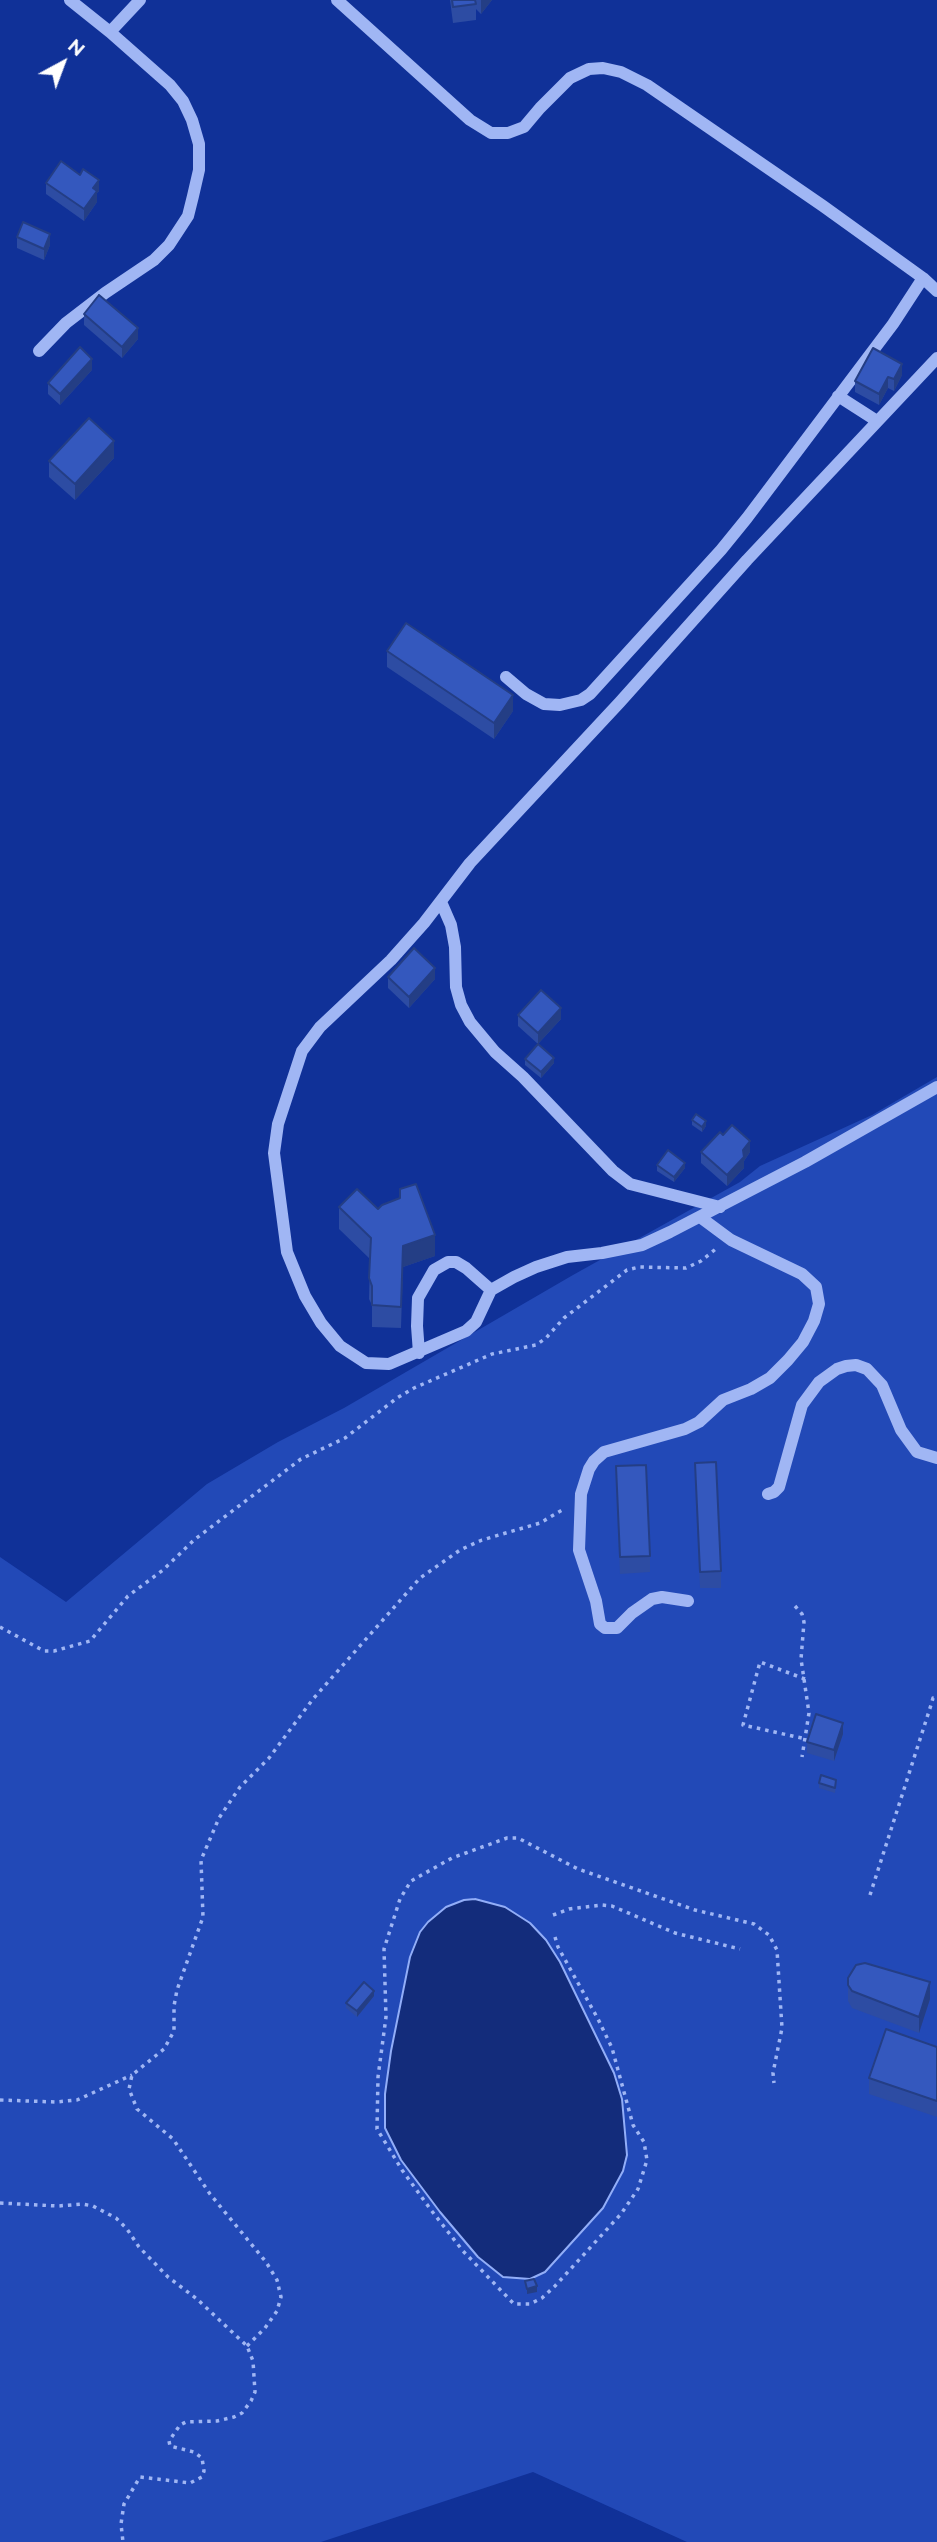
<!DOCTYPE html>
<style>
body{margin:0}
#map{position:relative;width:937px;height:2542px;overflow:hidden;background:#103198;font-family:Raleway,sans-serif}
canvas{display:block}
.north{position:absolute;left:28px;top:28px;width:70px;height:70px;-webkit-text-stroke:5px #103198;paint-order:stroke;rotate:41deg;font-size:19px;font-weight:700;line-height:28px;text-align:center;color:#fff}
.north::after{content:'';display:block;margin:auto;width:24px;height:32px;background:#fff;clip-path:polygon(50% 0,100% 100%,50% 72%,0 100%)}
</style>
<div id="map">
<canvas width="937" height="2542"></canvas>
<div class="north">N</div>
</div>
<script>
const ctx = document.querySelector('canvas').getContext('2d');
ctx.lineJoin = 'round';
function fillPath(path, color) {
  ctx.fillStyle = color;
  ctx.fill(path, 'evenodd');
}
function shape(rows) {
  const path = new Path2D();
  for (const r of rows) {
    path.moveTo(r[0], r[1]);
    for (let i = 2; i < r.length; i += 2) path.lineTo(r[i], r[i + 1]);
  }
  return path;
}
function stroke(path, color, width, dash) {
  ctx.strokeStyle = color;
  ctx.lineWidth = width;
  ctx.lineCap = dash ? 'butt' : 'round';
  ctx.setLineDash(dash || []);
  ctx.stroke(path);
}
fillPath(shape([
 [937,1077,937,2542,687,2542,533,2472,321,2542,0,2542,0,1557,66,1602,207,1484,278,1442,344,1408,573,1275,740,1182,760,1166,872,1115]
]), '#2249b7');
const water = shape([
 [475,1899,505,1907,530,1923,546,1940,560,1962,614,2073,622,2099,627,2155,623,2171,603,2208,545,2272,530,2279,503,2277,478,2257,440,2212,401,2160,385,2128,385,2094,391,2051,410,1957,420,1932,428,1922,446,1907,464,1900,475,1899]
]);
fillPath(water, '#132c7b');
stroke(water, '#92aef8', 2);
stroke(shape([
 [795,1606,802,1614,804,1622,801,1659,809,1713,802,1757],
 [0,1627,44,1651,54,1651,90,1641,128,1596,163,1570,194,1540,301,1459,345,1438,397,1398,414,1388,492,1354,536,1345,546,1338,564,1318,627,1270,639,1267,686,1268,701,1261,717,1248],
 [805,1679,760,1662,743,1725,806,1739],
 [870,1895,931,1705,933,1698,937,1698],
 [553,1915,569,1909,602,1905,612,1906,675,1933,740,1949],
 [555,1937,558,1947,598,2019,612,2048,633,2125,644,2142,647,2160,638,2189,621,2214,555,2286,542,2298,530,2304,514,2304,463,2251,431,2210,402,2170,377,2129,378,2077,386,2017,384,1949,400,1899,411,1881,452,1858,507,1838,518,1838,578,1869,695,1910,754,1924,769,1935,777,1950,782,2028,773,2073,774,2083],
 [0,2100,56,2102,77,2100,132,2075],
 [0,2203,58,2206,82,2204,93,2206,116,2218,127,2229,139,2247,168,2277,197,2299,247,2346,253,2361,255,2392,251,2401,242,2413,234,2417,217,2421,186,2422,180,2425,169,2441,170,2446,194,2452,202,2458,204,2471,202,2477,190,2483,140,2477,124,2504,121,2524,123,2542],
 [247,2346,265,2328,277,2311,281,2297,277,2280,266,2262,210,2194,173,2139,137,2109,129,2089,132,2075,164,2049,174,2031,174,2006,177,1990,203,1917,201,1860,219,1818,240,1787,269,1758,313,1699,420,1578,460,1550,482,1540,540,1523,564,1509]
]), '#a0b6f4', 3.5, [3.5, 5]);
stroke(shape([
 [70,0,110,32,140,0],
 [337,0,470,120,491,133,508,133,524,127,540,108,570,78,589,69,603,68,621,72,647,85,823,206,923,278,893,324,747,518,721,550,590,694,581,700,560,705,544,704,526,694,506,677],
 [923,278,937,291],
 [39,351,66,323,105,293,154,260,169,245,188,216,193,196,199,170,199,144,192,120,183,101,170,85,110,32],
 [937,358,747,560,620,702,470,863,424,923,391,960,320,1027,302,1051,278,1124,274,1153,287,1252,305,1296,321,1323,340,1346,366,1363,389,1364,466,1331,476,1322,491,1290,514,1277,536,1267,567,1257,602,1253,642,1245,670,1232,805,1162,937,1087],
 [838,396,877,421],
 [441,902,451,925,455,947,456,987,461,1005,470,1022,495,1052,523,1077,613,1171,630,1184,720,1207],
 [419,1353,417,1326,418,1298,434,1270,448,1262,456,1262,466,1268,491,1290],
 [768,1494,774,1492,779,1487,802,1405,819,1382,837,1369,846,1366,856,1365,867,1369,882,1385,901,1430,917,1452,937,1458],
 [688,1601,662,1597,652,1599,632,1613,617,1628,605,1628,600,1624,596,1601,579,1550,581,1494,589,1469,594,1461,604,1452,685,1429,699,1422,723,1400,751,1389,770,1378,788,1360,803,1342,814,1321,819,1304,816,1287,802,1274,731,1240,700,1217]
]), '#a0b6f4', 12);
fillPath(shape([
 [450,0,492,0,481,14,476,9,476,20,453,23],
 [46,183,99,191,97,193,97,202,84,221,46,194],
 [17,237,50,245,44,260,17,248],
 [84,314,138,339,122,358,84,325],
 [92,370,60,405,48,394,48,383],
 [902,375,894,391,888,388,879,405,855,392,855,381],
 [114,458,75,500,49,477,49,461],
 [387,651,513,711,494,739,387,667],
 [388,977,435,979,409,1008,388,988],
 [518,1015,561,1019,538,1044,554,1063,541,1078,525,1065,525,1059,538,1044,518,1026],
 [692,1120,706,1126,702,1132,692,1125],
 [701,1152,750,1152,744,1161,744,1168,727,1186,701,1163],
 [657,1165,685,1168,674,1182,657,1171],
 [339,1207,378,1209,435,1256,403,1267,401,1328,372,1327,372,1305,369,1299,370,1259,339,1229],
 [695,1463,721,1571,721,1588,700,1588],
 [616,1466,650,1556,650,1572,620,1574],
 [843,1734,834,1761,807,1753,807,1742],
 [819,1783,836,1786,835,1793,819,1788],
 [848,1978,930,1999,919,2033,852,2008,848,2001],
 [374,1996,357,2017,346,2008,346,2003],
 [937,2047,937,2117,869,2094,869,2078]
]), '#2d4ca3');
fillPath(shape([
 [481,0,492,0,481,14],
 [99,180,99,191,97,193,97,202,84,221,84,209,93,188],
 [50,234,50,245,44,260,44,249],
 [138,328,138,339,122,358,122,347],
 [92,359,92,370,60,405,60,394],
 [902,364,902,375,894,391,894,379],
 [888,377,888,388,879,405,879,394],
 [114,441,114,458,75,500,75,484],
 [513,695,513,711,494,739,494,723],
 [435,968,435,979,409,1008,409,997],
 [561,1008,561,1019,538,1044,538,1033],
 [554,1058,554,1063,541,1078,541,1072],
 [706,1121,706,1126,702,1132,702,1127],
 [750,1141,750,1152,744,1161,744,1168,727,1186,727,1175],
 [685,1163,685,1168,674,1182,674,1177],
 [435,1235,435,1256,403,1267,401,1328,403,1246],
 [843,1723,843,1734,834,1761,834,1750],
 [930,1982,930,1999,919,2033,919,2017],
 [374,1991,374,1996,357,2017,357,2011],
 [537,2286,537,2292,527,2294,527,2289]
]), '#243e85');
const building = shape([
 [452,0,475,0,476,4,453,7,452,0],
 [61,161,80,175,83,169,99,180,93,188,97,191,84,209,46,183,61,161],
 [23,222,50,234,44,249,17,237,23,222],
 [99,295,138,328,122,347,84,314,99,295],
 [80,347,92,359,60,394,48,383,80,347],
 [873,348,902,364,894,379,888,377,879,394,855,381,873,348],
 [89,418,114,441,75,484,49,461,89,418],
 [406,623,513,695,494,723,387,651,406,623],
 [414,948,435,968,409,997,388,977,414,948],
 [541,990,561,1008,538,1033,518,1015,541,990],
 [538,1044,554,1058,541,1072,525,1059,538,1044],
 [696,1114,706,1121,702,1127,692,1120,696,1114],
 [732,1125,750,1141,743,1150,744,1157,727,1175,701,1152,720,1132,723,1135,732,1125],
 [668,1150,685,1163,674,1177,657,1165,668,1150],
 [416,1184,435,1235,403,1246,401,1307,372,1305,372,1286,369,1278,371,1238,339,1207,357,1189,378,1209,382,1205,400,1198,400,1189,416,1184],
 [716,1462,721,1571,700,1572,695,1463,716,1462],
 [646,1465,650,1556,620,1557,616,1466,646,1465],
 [816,1714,843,1723,834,1750,807,1742,816,1714],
 [821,1775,836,1780,835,1788,819,1783,821,1775],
 [865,1963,930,1982,919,2017,852,1991,848,1985,848,1978,856,1965,865,1963],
 [364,1982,374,1991,357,2011,346,2003,364,1982],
 [886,2029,937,2047,937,2101,869,2078,886,2029],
 [534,2279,537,2286,527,2289,525,2281,534,2279]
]);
fillPath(building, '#3458be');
stroke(building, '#243e85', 2);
</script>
